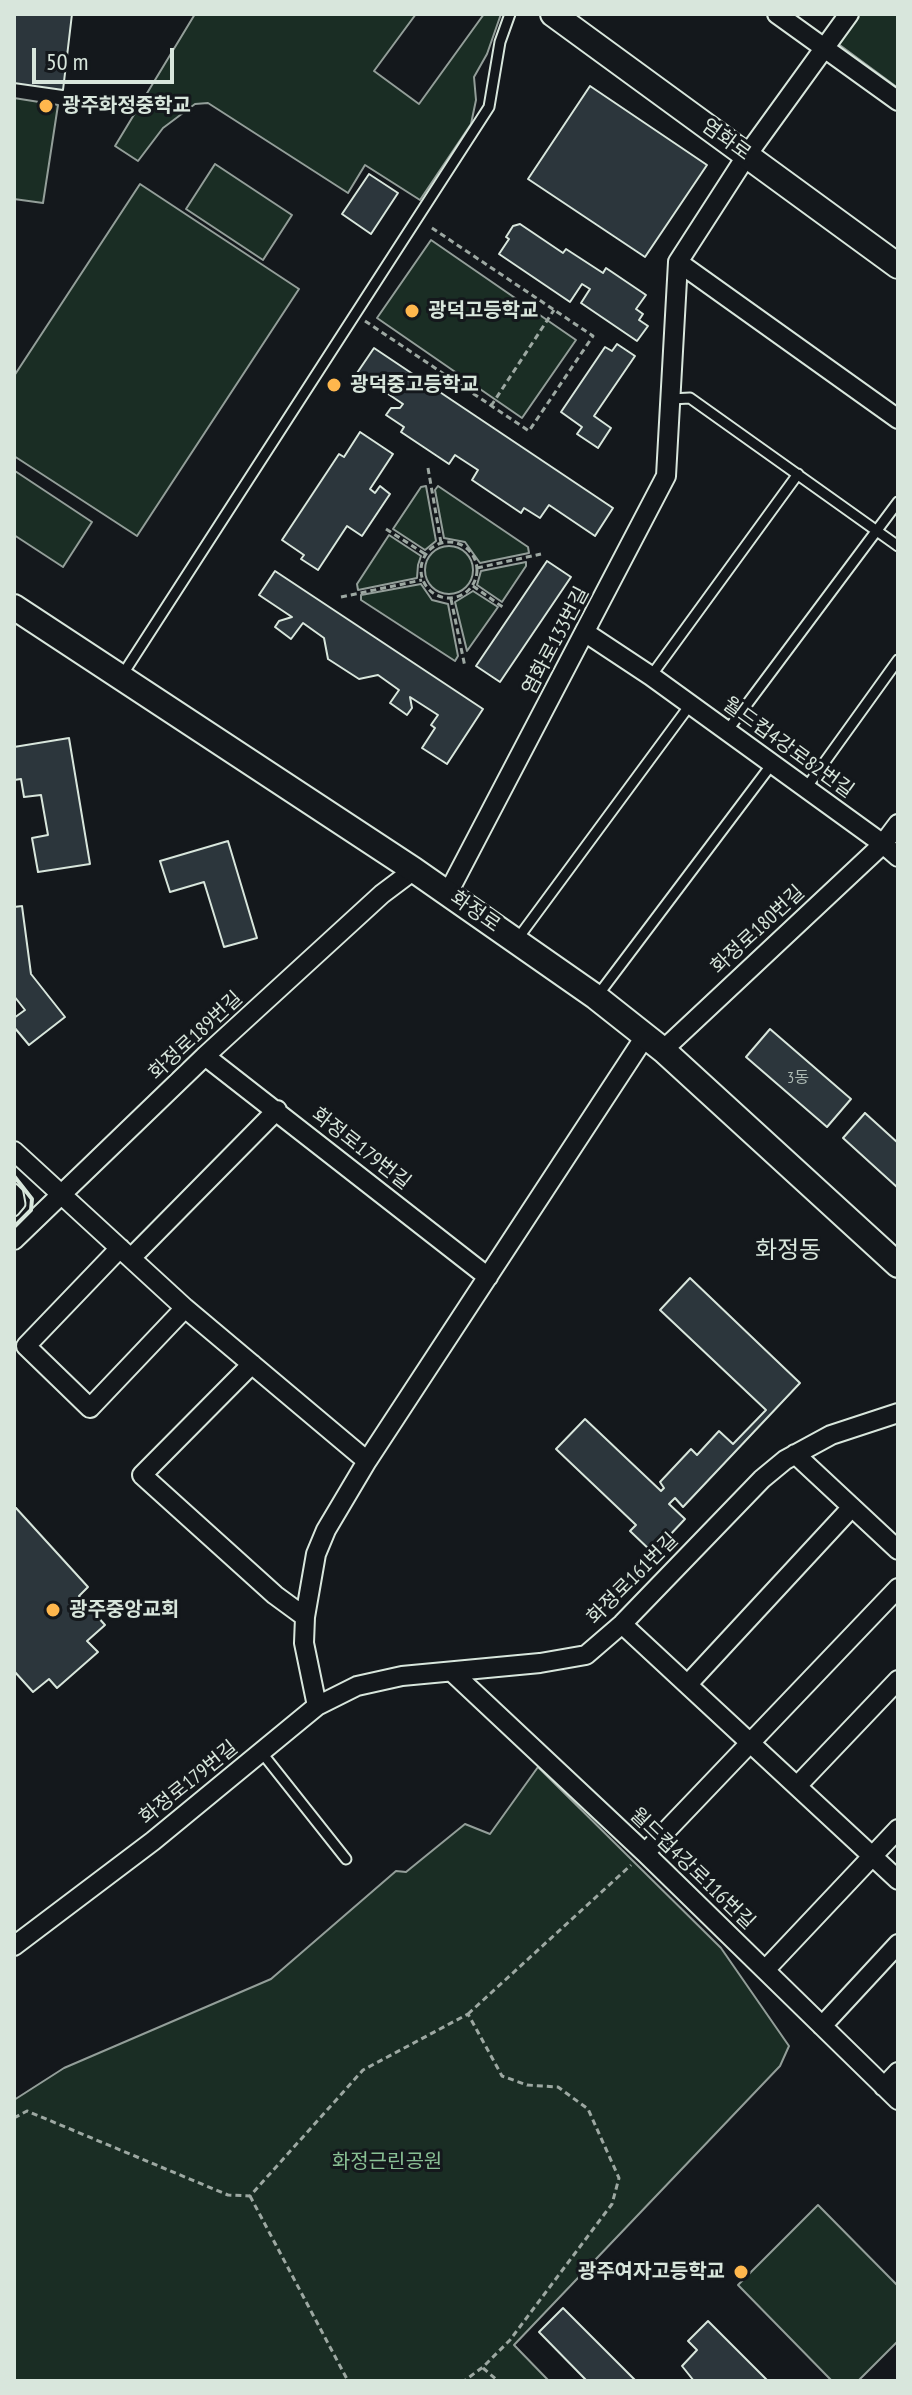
<!DOCTYPE html>
<meta charset="utf-8">
<style>
body{margin:0}
#map{position:relative;width:912px;height:2395px;overflow:hidden;background:#14181c;font-family:"PT Sans Narrow",sans-serif}
canvas{display:block}
.frame{position:absolute;inset:0;border:16px solid #d8e6dc;pointer-events:none}
.scale{position:absolute;left:32px;top:48px;width:142px;height:36px;box-sizing:border-box;border:4px solid #d8e6dc;border-top:0;padding-left:10px;font-size:24px;line-height:28px;white-space:nowrap;color:#d8e6dc;-webkit-text-stroke:6px #14181c;paint-order:stroke}
</style>
<div id="map">
<canvas width="912" height="2395"></canvas>
<div class="frame"></div>
<div class="scale">50 m</div>
</div>
<script>
const ctx = document.querySelector('canvas').getContext('2d');
ctx.lineJoin = 'round';
function fillPath(path, color) {
  ctx.fillStyle = color;
  ctx.fill(path, 'evenodd');
}
function shape(rows) {
  const path = new Path2D();
  for (const r of rows) {
    if (r.length === 3) {
      path.moveTo(r[0] + r[2], r[1]);
      path.arc(r[0], r[1], r[2], 0, 2 * Math.PI);
      continue;
    }
    path.moveTo(r[0], r[1]);
    for (let i = 2; i < r.length; i += 2) path.lineTo(r[i], r[i + 1]);
  }
  return path;
}
function stroke(path, color, width, dash) {
  ctx.strokeStyle = color;
  ctx.lineWidth = width;
  ctx.lineCap = dash ? 'butt' : 'round';
  ctx.setLineDash(dash || []);
  ctx.stroke(path);
}
function drawText(font, color, halo, rows, align = 'center') {
  ctx.font = font + ' "PT Sans Narrow","Noto Sans KR",sans-serif';
  ctx.lineWidth = 6;
  ctx.setLineDash([]);
  ctx.textBaseline = 'middle';
  ctx.strokeStyle = halo;
  ctx.fillStyle = color;
  for (const [text, x, y, turn = 0] of rows) {
    ctx.save();
    ctx.translate(x, y);
    ctx.rotate((+turn || 0) * Math.PI / 180);
    ctx.textAlign = isNaN(turn) ? turn : align;
    if (halo) ctx.strokeText(text, 0, 0);
    ctx.fillText(text, 0, 0);
    ctx.restore();
  }
}
const green = shape([
 [195,14,416,14,374,71,419,104,484,14,501,14,487,54,474,77,476,100,471,124,420,200,365,165,348,193,208,103,195,104,163,128,138,161,115,146,195,14],
 [858,14,898,14,898,88,837,43,858,14],
 [14,98,58,105,43,203,14,199,14,98],
 [215,164,292,215,263,260,186,209,215,164],
 [140,184,299,289,137,536,14,456,14,376,140,184],
 [431,240,576,340,522,418,377,318,431,240],
 [15,471,92,522,63,567,14,535,15,471],
 [426,486,436,541,425,550,393,529,421,487,426,486],
 [438,486,528,547,529,553,480,563,465,542,444,538,435,490,438,486],
 [389,535,421,556,418,565,417,578,358,590,357,584,389,535],
 [449,570,24],
 [526,562,526,566,502,602,477,585,481,571,526,562],
 [421,584,432,600,448,604,458,656,455,661,361,600,361,595,421,584],
 [473,591,498,607,467,651,455,602,473,591],
 [538,1767,721,1948,789,2046,780,2066,514,2345,549,2381,14,2381,14,2100,64,2068,271,1979,396,1871,406,1872,465,1824,490,1834,538,1767],
 [818,2205,898,2286,898,2341,858,2381,832,2381,738,2285,818,2205]
]);
fillPath(green, '#1a2d24');
stroke(green, '#939e99', 2);
const building = shape([
 [14,14,72,14,63,90,14,83,14,14],
 [590,86,707,165,645,257,528,179,590,86],
 [369,174,398,193,371,234,342,214,369,174],
 [520,224,563,253,566,249,603,273,606,268,646,295,636,309,643,314,639,320,648,326,637,341,581,303,590,289,582,284,570,302,499,254,509,239,506,237,513,226,520,224],
 [617,344,635,356,594,416,611,428,598,448,577,434,582,427,561,412,605,347,612,351,617,344],
 [374,348,613,508,595,536,549,505,540,518,524,508,521,513,472,480,478,470,455,455,449,464,401,432,404,427,386,415,391,408,400,408,403,404,357,373,374,348],
 [360,432,393,454,370,489,375,493,380,486,390,494,362,536,347,526,318,570,301,559,304,555,282,540,339,454,344,457,360,432],
 [547,561,571,577,500,682,476,666,547,561],
 [275,571,483,709,447,764,422,748,435,728,431,725,438,715,410,697,412,708,407,715,390,703,399,690,378,675,359,679,328,659,324,638,303,623,291,639,275,627,279,621,292,617,259,595,275,571],
 [69,738,90,864,38,872,32,838,48,835,41,795,24,797,21,779,14,780,14,747,69,738],
 [228,841,257,938,224,947,204,882,170,892,160,861,228,841],
 [22,906,31,974,65,1017,29,1045,14,1027,14,1018,25,1010,14,996,14,907,22,906],
 [770,1029,851,1099,827,1127,746,1057,770,1029],
 [865,1113,898,1143,898,1188,843,1138,865,1113],
 [690,1278,800,1383,683,1507,675,1498,669,1504,685,1519,653,1553,630,1531,636,1525,556,1449,585,1419,661,1491,664,1488,660,1482,691,1449,697,1455,719,1431,733,1444,766,1410,660,1310,690,1278],
 [16,1508,88,1587,79,1596,105,1625,87,1641,98,1652,57,1688,49,1679,33,1692,14,1671,14,1510,16,1508],
 [563,2308,636,2381,587,2381,539,2332,563,2308],
 [708,2321,768,2381,694,2381,682,2366,697,2350,688,2341,708,2321]
]);
fillPath(building, '#2c363c');
stroke(building, '#d8e6dc', 2);
const lane = shape([
 [671,399,690,398,898,546],
 [651,676,798,474],
 [121,677,489,107,500,42,510,14],
 [727,731,898,502],
 [806,788,898,660],
 [516,941,690,705],
 [598,995,772,764],
 [14,1189,18,1193,20,1204,14,1211],
 [262,1753,346,1859]
]);
const street = shape([
 [777,14,898,101],
 [678,262,898,419],
 [586,633,651,676,883,844,898,857],
 [448,893,666,476,678,262,747,155,849,14],
 [663,1050,883,844,898,824],
 [205,1056,488,1277],
 [14,1151,185,1308,367,1461],
 [14,1240,205,1056,382,894,414,870],
 [120,1248,26,1346,90,1408,185,1308],
 [131,1258,277,1110],
 [252,1364,142,1475,275,1595,305,1617],
 [795,1454,898,1550],
 [622,1624,898,1880],
 [452,1672,645,1853,898,2100],
 [688,1684,852,1507],
 [317,1706,357,1686,402,1676,540,1663,586,1655,622,1624,762,1479,785,1460,831,1435,898,1413],
 [798,1785,898,1680],
 [645,1853,898,1588],
 [14,1946,153,1841,317,1706,304,1643,305,1617,316,1554,326,1530,367,1461,646,1035],
 [765,1970,898,1829],
 [822,2026,898,1944],
 [884,2087,898,2072]
]);
const secondary = shape([
 [553,14,898,266],
 [14,607,414,870,596,997,663,1050,898,1265]
]);
stroke(lane, '#d8e6dc', 13);
stroke(street, '#d8e6dc', 22);
stroke(secondary, '#d8e6dc', 28);
stroke(shape([
 [365,321,529,431,593,336,429,226],
 [491,406,554,310],
 [428,468,441,543],
 [386,529,425,554],
 [449,570,28],
 [477,568,541,554],
 [473,586,504,608],
 [341,597,422,580],
 [451,599,465,667],
 [468,2014,631,1865],
 [14,2118,27,2111,228,2195,250,2196,363,2070,468,2014,502,2076,527,2085,558,2087,588,2109,619,2178,612,2204,510,2340,483,2367,464,2381],
 [250,2196,348,2381],
 [483,2368,498,2381]
]), '#9da8a2', 3, [6, 4]);
stroke(lane, '#14181c', 9);
stroke(street, '#14181c', 18);
stroke(secondary, '#14181c', 24);
stroke(shape([
 [14,1176,32,1199,31,1210,14,1227]
]), '#d8e6dc', 4);
for (const [x, y, r, color] of [
 [46,106,8,"#ffb74d"],
 [412,311,8,"#ffb74d"],
 [334,385,8,"#ffb74d"],
 [53,1610,8,"#ffb74d"],
 [741,2272,8,"#ffb74d"]
]) {
  const dot = new Path2D();
  dot.arc(x, y, r, 0, 2 * Math.PI);
  ctx.fillStyle = color;
  ctx.fill(dot);
  stroke(dot, '#14181c', 3);
}
drawText('16px', '#adbab4', null, [
 ["3동",798,1078]
]);
drawText('bold 20px', '#d8e6dc', '#14181c', [
 ["광주화정중학교",62,106],
 ["광덕고등학교",428,311],
 ["광덕중고등학교",350,385],
 ["광주중앙교회",69,1610],
 ["광주여자고등학교",725,2272,"right"]
], 'left');
drawText('20px', '#d8e6dc', '#14181c', [
 ["염화로",726,140,36],
 ["염화로133번길",556,641,-62],
 ["월드컵4강로82번길",788,748,36],
 ["화정로",475,912,35],
 ["화정로180번길",758,930,-43],
 ["화정로189번길",196,1036,-43],
 ["화정로179번길",361,1149,38],
 ["화정로161번길",633,1579,-45],
 ["화정로179번길",189,1783,-39],
 ["월드컵4강로116번길",692,1869,44]
]);
drawText('20px', '#8ac095', '#14181c', [
 ["화정근린공원",387,2162]
]);
drawText('24px', '#d8e6dc', '#14181c', [
 ["화정동",788,1251]
]);
</script>
